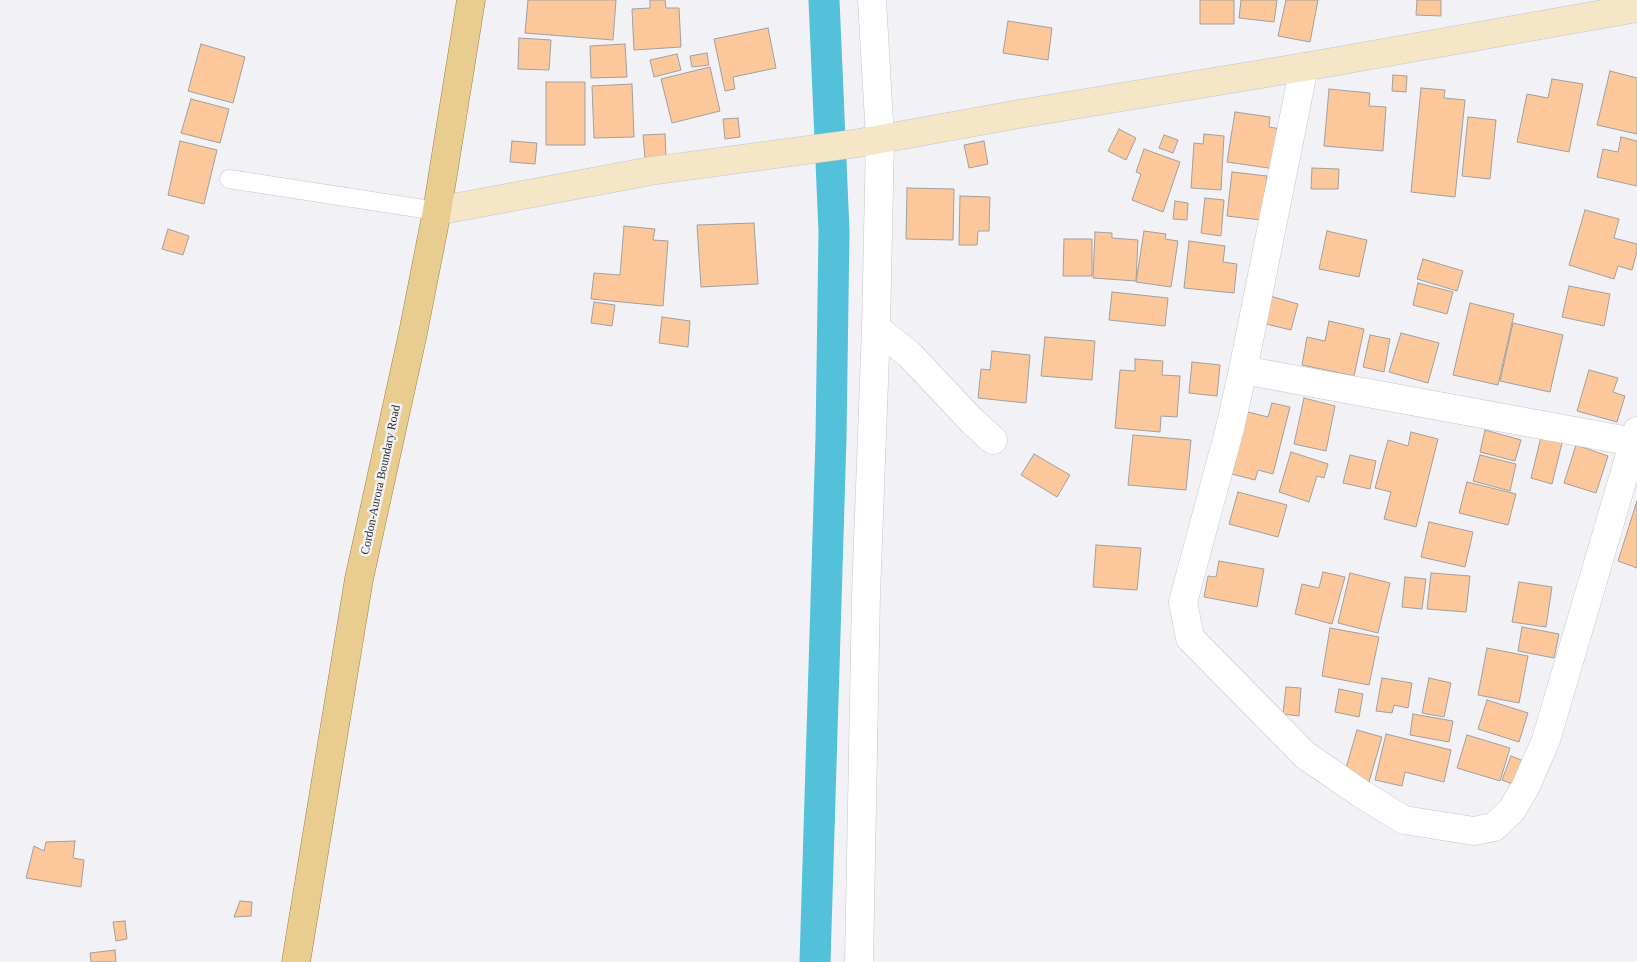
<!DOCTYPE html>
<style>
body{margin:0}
canvas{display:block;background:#f1f1f6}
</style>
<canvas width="1637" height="962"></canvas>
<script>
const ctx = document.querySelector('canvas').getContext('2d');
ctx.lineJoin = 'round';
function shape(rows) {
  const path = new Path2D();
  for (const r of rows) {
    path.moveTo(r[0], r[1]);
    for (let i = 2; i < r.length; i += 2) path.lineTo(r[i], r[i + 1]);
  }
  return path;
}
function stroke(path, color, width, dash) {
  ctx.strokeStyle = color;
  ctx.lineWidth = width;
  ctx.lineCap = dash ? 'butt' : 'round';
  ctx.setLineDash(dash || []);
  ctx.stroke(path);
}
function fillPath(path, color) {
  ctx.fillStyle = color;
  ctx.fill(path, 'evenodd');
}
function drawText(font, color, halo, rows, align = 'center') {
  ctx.font = font + ' Georgia,serif';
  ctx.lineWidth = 5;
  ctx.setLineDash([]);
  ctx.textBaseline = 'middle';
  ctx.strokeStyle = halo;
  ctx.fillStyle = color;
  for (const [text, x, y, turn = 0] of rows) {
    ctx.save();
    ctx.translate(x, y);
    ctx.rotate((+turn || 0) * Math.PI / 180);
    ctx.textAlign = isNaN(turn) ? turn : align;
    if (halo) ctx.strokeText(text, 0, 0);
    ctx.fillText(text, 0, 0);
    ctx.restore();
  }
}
stroke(shape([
 [815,962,831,438,834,231,824,0]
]), '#53c1d9', 31);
const building = shape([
 [528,0,616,0,613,40,525,33,528,0],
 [650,0,665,0,666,8,679,8,681,47,634,50,632,9,650,8,650,0],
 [1200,0,1234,0,1234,24,1200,24,1200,0],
 [1241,0,1277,0,1274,22,1239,18,1241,0],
 [1286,0,1318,0,1310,42,1278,36,1286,0],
 [1417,0,1441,0,1441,16,1416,15,1417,0],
 [1008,21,1052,28,1048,60,1003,53,1008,21],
 [768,28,776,68,733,77,735,89,725,91,714,39,768,28],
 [519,38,551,40,549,70,518,69,519,38],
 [201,44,245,57,233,103,188,91,201,44],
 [625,44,627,77,591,78,590,46,625,44],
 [707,53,709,65,692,67,690,56,707,53],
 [677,54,681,70,654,77,650,60,677,54],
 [710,67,720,111,672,123,661,79,710,67],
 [1610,71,1637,78,1637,134,1597,125,1610,71],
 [1393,75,1407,76,1406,92,1392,91,1393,75],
 [1552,79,1583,84,1569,152,1517,142,1527,94,1548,98,1552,79],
 [546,82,585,82,585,145,546,145,546,82],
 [632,84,634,137,594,138,592,86,632,84],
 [1421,88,1445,90,1444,98,1465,100,1455,197,1411,192,1421,88],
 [1329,89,1370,93,1369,106,1386,107,1383,151,1324,146,1329,89],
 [191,99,229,109,220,143,181,133,191,99],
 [1235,112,1270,117,1269,127,1281,129,1275,169,1227,162,1235,112],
 [1468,117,1496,120,1490,179,1462,176,1468,117],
 [738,118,740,137,725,139,723,119,738,118],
 [1119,129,1136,138,1126,160,1108,151,1119,129],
 [665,134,666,157,645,158,643,135,665,134],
 [1204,134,1224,136,1221,190,1191,188,1194,143,1203,144,1204,134],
 [1164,135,1178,140,1173,153,1159,148,1164,135],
 [1621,137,1637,141,1637,186,1597,177,1603,149,1618,152,1621,137],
 [180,141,217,150,204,204,168,195,180,141],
 [512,141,537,143,535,164,510,162,512,141],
 [984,141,988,164,969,168,964,145,984,141],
 [1144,149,1180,162,1163,212,1132,200,1141,174,1136,172,1144,149],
 [1312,168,1339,169,1338,189,1311,189,1312,168],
 [1232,172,1267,176,1261,220,1227,216,1232,172],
 [907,188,954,189,953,240,906,239,907,188],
 [960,196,990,197,989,231,978,231,977,245,959,245,960,196],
 [1205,198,1224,200,1221,236,1201,233,1205,198],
 [1175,201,1188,203,1187,220,1173,219,1175,201],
 [1585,210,1619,219,1614,238,1637,244,1637,251,1632,270,1618,266,1614,279,1569,265,1585,210],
 [754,223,758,284,701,287,697,225,754,223],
 [624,226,655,229,653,240,668,241,663,306,591,299,594,273,620,275,624,226],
 [168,229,189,236,183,255,162,249,168,229],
 [1144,231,1166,234,1165,239,1178,241,1171,287,1136,282,1144,231],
 [1327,231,1367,240,1359,277,1319,269,1327,231],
 [1095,232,1112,233,1112,238,1138,240,1136,281,1093,278,1095,232],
 [1064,239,1092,239,1092,276,1063,276,1064,239],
 [1189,241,1225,246,1223,262,1237,264,1234,293,1184,288,1189,241],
 [1423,259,1463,271,1457,291,1417,279,1423,259],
 [1418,283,1453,292,1447,314,1413,305,1418,283],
 [1569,286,1610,294,1604,326,1562,317,1569,286],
 [1112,292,1168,298,1165,326,1109,320,1112,292],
 [1270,296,1298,304,1291,330,1262,323,1270,296],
 [594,302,615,305,612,326,591,323,594,302],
 [1470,303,1514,314,1498,385,1453,375,1470,303],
 [662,317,690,321,688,347,659,343,662,317],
 [1329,321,1364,329,1354,376,1302,365,1307,337,1325,341,1329,321],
 [1513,323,1563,335,1550,392,1500,381,1513,323],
 [1401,333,1439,343,1428,383,1389,372,1401,333],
 [1370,335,1390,339,1384,372,1363,367,1370,335],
 [1045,337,1095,341,1092,380,1041,376,1045,337],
 [992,351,1030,355,1026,403,978,398,981,369,990,370,992,351],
 [1135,359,1163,361,1162,375,1180,376,1177,417,1161,416,1160,432,1115,428,1120,370,1135,371,1135,359],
 [1192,362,1220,365,1217,396,1189,393,1192,362],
 [1589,370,1618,378,1613,392,1625,396,1617,422,1577,411,1589,370],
 [1304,398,1335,406,1326,451,1294,444,1304,398],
 [1272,403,1290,407,1273,474,1258,470,1255,480,1232,474,1248,412,1268,417,1272,403],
 [1485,430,1521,440,1515,461,1480,452,1485,430],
 [1411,432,1438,439,1416,527,1384,519,1391,492,1375,488,1388,440,1408,446,1411,432],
 [1133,435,1191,440,1186,490,1128,485,1133,435],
 [1541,437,1562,443,1552,484,1531,478,1541,437],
 [1576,445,1608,456,1596,493,1564,483,1576,445],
 [1291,452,1328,464,1324,478,1317,476,1309,502,1279,492,1291,452],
 [1034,454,1070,475,1057,497,1021,475,1034,454],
 [1350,455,1376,461,1370,489,1343,483,1350,455],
 [1480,455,1516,464,1510,491,1473,481,1480,455],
 [1467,482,1516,494,1508,525,1459,513,1467,482],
 [1238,492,1287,505,1278,537,1229,524,1238,492],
 [1637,501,1637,568,1618,561,1637,501],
 [1429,522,1473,532,1465,567,1421,557,1429,522],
 [1096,545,1141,548,1137,590,1093,587,1096,545],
 [1219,561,1264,569,1257,607,1204,597,1208,576,1216,577,1219,561],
 [1323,572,1345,577,1332,624,1295,614,1302,584,1319,588,1323,572],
 [1350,573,1390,583,1378,633,1338,623,1350,573],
 [1431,573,1470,576,1466,612,1427,609,1431,573],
 [1405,577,1426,579,1422,609,1402,607,1405,577],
 [1519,582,1552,587,1546,627,1512,622,1519,582],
 [1522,627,1559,634,1554,658,1518,651,1522,627],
 [1330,628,1379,637,1369,685,1322,676,1330,628],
 [1487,648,1528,656,1519,703,1478,695,1487,648],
 [1382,678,1412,683,1408,708,1394,705,1392,713,1376,711,1382,678],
 [1429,678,1451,683,1444,717,1422,713,1429,678],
 [1286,687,1301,688,1299,716,1283,714,1286,687],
 [1339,689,1363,694,1359,717,1335,712,1339,689],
 [1487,700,1528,713,1519,742,1478,729,1487,700],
 [1413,714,1453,721,1449,742,1410,735,1413,714],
 [1357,730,1382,737,1369,782,1344,775,1357,730],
 [1386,734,1451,750,1444,782,1405,772,1402,786,1375,780,1386,734],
 [1467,735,1510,748,1500,781,1457,768,1467,735],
 [1511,756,1531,764,1523,788,1502,780,1511,756],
 [75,841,73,858,84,860,81,887,26,878,34,846,44,851,46,842,75,841],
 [240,901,252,902,251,916,234,917,240,901],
 [125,921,127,939,116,941,113,922,125,921],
 [115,950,116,962,91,962,90,953,115,950]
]);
fillPath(building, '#fcc89b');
stroke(building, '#a39f9c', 1);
const lane = shape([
 [229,179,437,211]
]);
const street = shape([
 [1304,67,1243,370,1230,428,1183,602,1190,638,1305,755,1360,793,1404,820,1474,831,1494,827,1511,811,1525,788,1546,740,1637,431],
 [876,328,910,355,972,421,993,440],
 [1243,370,1634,442],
 [859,962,866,594,876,328,880,138,872,0]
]);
const secondary = shape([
 [437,211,651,171,859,143,1019,114,1304,67,1637,8]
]);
const primary = shape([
 [296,962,359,579,413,333,437,211,471,0]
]);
stroke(lane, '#c5c6ca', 19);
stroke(street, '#c5c6ca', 29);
stroke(secondary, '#c5c6ca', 29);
stroke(primary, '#9e7e3c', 29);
stroke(lane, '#fff', 18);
stroke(street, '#fff', 28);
stroke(secondary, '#f4e6c7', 28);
stroke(primary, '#e9cc8f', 28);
drawText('12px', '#2c2d2e', '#f1f1f6', [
 ["Cordon-Aurora Boundary Road",381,480,-78]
]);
</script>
